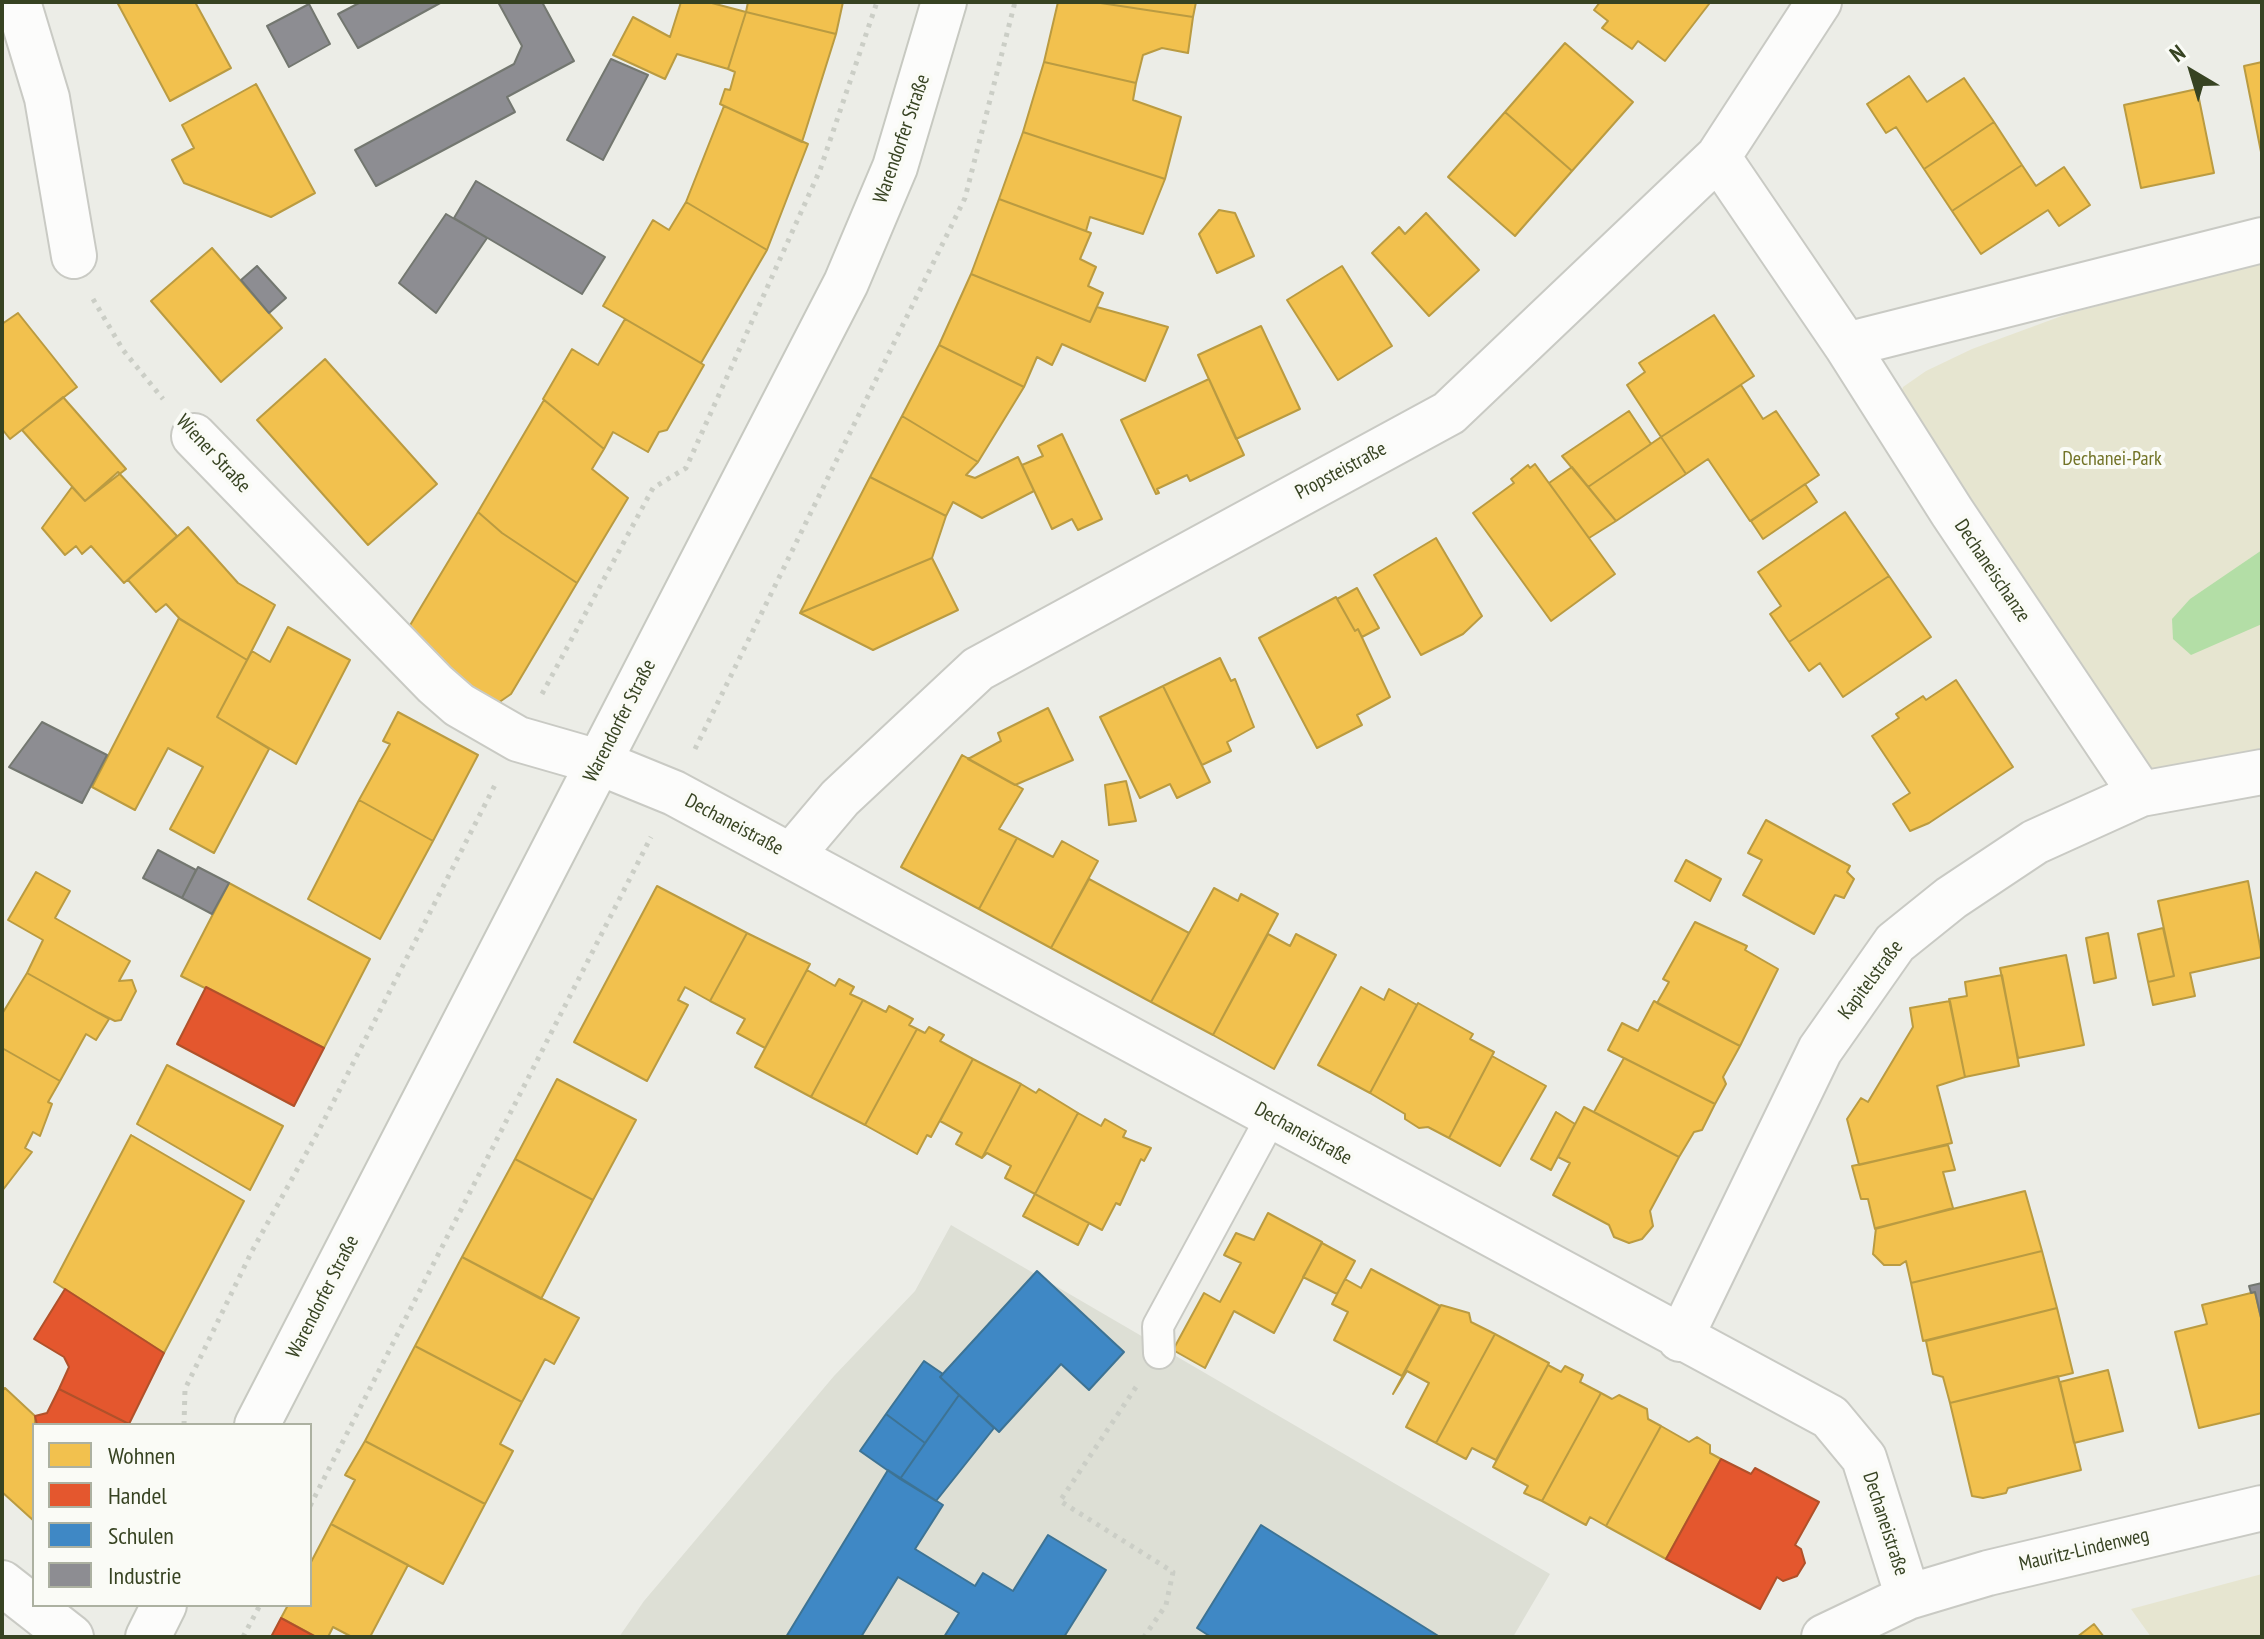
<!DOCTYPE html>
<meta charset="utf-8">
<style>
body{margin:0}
#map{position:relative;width:2264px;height:1639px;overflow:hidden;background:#ecede7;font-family:"PT Sans Narrow",sans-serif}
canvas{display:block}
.frame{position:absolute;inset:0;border:4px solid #374322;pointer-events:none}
.legend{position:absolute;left:32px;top:1423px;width:280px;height:184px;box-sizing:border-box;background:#fafbf6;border:2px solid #acb1a1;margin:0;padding:10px 14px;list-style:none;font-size:24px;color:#374322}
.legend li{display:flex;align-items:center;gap:16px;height:40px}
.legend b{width:40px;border:2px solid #acb1a1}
.north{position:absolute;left:2152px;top:32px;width:80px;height:80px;-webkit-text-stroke:6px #fafbf6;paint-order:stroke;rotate:322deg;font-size:22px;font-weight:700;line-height:32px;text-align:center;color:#374322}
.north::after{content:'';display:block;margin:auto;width:28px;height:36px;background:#374322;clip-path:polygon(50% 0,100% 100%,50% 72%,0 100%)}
</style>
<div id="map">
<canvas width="2264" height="1639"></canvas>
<div class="frame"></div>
<ul class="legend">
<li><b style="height:22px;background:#f2c14e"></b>Wohnen</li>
<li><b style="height:22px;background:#e4572e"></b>Handel</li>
<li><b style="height:22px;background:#3f88c5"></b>Schulen</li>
<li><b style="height:22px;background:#8d8d92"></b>Industrie</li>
</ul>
<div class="north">N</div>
</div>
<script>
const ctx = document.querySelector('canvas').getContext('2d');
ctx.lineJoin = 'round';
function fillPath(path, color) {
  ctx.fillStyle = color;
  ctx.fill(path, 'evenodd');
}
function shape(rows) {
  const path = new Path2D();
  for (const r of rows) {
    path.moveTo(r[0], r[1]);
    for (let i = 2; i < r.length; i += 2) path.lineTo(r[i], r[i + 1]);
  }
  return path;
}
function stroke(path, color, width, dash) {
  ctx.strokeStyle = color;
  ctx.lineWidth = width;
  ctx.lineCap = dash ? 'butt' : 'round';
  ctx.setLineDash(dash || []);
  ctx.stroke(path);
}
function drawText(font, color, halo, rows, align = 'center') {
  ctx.font = font + ' "PT Sans Narrow",sans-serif';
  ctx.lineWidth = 8;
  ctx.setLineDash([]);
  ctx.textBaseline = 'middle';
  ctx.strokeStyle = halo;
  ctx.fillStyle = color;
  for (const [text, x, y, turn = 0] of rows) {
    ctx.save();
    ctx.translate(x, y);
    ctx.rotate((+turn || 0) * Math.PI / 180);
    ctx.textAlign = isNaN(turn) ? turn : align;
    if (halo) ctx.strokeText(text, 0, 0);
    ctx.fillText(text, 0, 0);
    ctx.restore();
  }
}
fillPath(shape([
 [951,1225,1550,1574,1513,1637,619,1637,644,1601,834,1376,915,1291]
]), '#dddfd5');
fillPath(shape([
 [2262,262,2262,766,2150,780,1898,401,1903,387,1926,371,1972,349,2067,314],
 [2262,1574,2262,1637,2151,1637,2131,1609]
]), '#e6e5d0');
fillPath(shape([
 [2262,550,2262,624,2191,655,2173,639,2172,619,2190,599]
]), '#b3dea6');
const homes = shape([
 [117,2,195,2,231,68,170,101,117,2],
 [681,2,708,2,746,12,728,69,677,54,665,79,613,55,633,17,670,37,681,2],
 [748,2,843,2,836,34,746,12,748,2],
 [1058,2,1094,2,1193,17,1188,53,1162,48,1143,55,1136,83,1044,62,1058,2],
 [1094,2,1196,2,1193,17,1094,2],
 [1600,2,1707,2,1709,4,1665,61,1638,41,1632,49,1602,28,1608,21,1594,10,1600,2],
 [746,12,836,34,802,142,720,104,725,89,730,90,735,72,728,69,746,12],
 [1565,43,1633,102,1572,171,1505,112,1565,43],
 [1044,62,1136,83,1133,100,1181,117,1165,179,1023,132,1044,62],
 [2262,62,2262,157,2244,66,2262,62],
 [1909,76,1927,102,1964,78,1994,122,1924,169,1896,127,1886,133,1867,104,1909,76],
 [256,84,315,193,271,217,184,183,172,160,194,148,182,125,256,84],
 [2197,89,2214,173,2141,188,2124,105,2197,89],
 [724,106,808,144,767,250,686,202,724,106],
 [1505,112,1572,171,1515,236,1448,177,1505,112],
 [1994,122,2022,165,1952,211,1924,169,1994,122],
 [1023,132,1165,179,1143,234,1090,217,1086,231,999,199,1023,132],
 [2022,165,2036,186,2064,167,2090,205,2059,226,2048,210,1981,254,1952,211,2022,165],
 [999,199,1091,233,1080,259,1096,267,1088,286,1103,293,1090,322,971,274,999,199],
 [686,202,767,250,701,363,603,306,653,220,669,230,686,202],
 [1219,210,1235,213,1254,256,1217,273,1199,234,1219,210],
 [1426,213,1479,270,1429,316,1372,253,1399,227,1405,234,1426,213],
 [212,248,282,328,221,382,151,301,212,248],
 [1342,266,1392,346,1338,380,1287,300,1342,266],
 [971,274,1090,322,1097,307,1168,327,1145,381,1062,344,1052,365,1037,357,1024,387,939,345,971,274],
 [18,313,77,387,10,439,2,429,2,324,18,313],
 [1714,315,1754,376,1661,437,1627,385,1645,372,1639,363,1714,315],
 [625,319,704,365,667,430,659,432,648,452,613,432,604,449,543,399,572,349,598,365,625,319],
 [1261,326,1300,409,1236,439,1198,355,1261,326],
 [939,345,1024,387,978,462,902,416,939,345],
 [325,359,437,484,368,545,257,420,325,359],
 [1209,379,1244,455,1190,481,1187,475,1157,489,1159,493,1156,494,1121,420,1209,379],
 [1741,385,1763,419,1776,411,1819,475,1750,521,1708,459,1686,474,1661,437,1741,385],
 [63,397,126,469,85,501,22,430,63,397],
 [544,400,604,449,592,469,628,498,577,583,502,533,478,512,544,400],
 [1629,411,1651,444,1588,487,1562,456,1629,411],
 [902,416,978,462,966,475,975,478,1018,457,1034,491,982,518,953,502,946,516,870,477,902,416],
 [1062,434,1102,519,1078,530,1072,519,1052,529,1022,465,1043,456,1038,446,1062,434],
 [1661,437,1686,474,1616,521,1588,487,1661,437],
 [1535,464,1615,574,1551,621,1473,513,1514,483,1511,479,1528,465,1530,468,1535,464],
 [1572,467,1616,521,1589,538,1549,483,1572,467],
 [118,472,177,536,124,583,91,546,82,554,76,546,65,555,42,528,72,487,85,501,118,472],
 [870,477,946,516,932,558,800,613,870,477],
 [1805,484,1817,502,1763,539,1751,521,1805,484],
 [478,512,502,533,577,583,511,694,498,703,484,703,409,627,478,512],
 [1845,512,1889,576,1789,642,1770,614,1781,606,1758,572,1845,512],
 [188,527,238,583,275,605,247,660,181,620,166,604,156,612,128,580,188,527],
 [1436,538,1482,616,1463,634,1421,655,1374,575,1436,538],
 [932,558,958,610,873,650,800,613,932,558],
 [1889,576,1931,637,1843,697,1820,663,1809,671,1789,642,1889,576],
 [1357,588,1379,628,1362,637,1358,629,1355,631,1337,599,1357,588],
 [1336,597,1355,631,1358,629,1390,697,1357,715,1362,725,1317,748,1259,638,1336,597],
 [179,618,247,660,217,717,269,749,214,853,170,829,203,767,168,748,135,810,92,787,179,618],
 [288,627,350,660,296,764,217,717,252,651,270,662,288,627],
 [1220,658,1231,681,1235,679,1254,727,1227,742,1231,751,1202,765,1163,686,1220,658],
 [1956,680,2013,767,1929,823,1910,831,1893,804,1910,793,1872,736,1899,718,1896,714,1923,696,1926,700,1956,680],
 [1163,686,1210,782,1177,798,1170,784,1140,798,1100,717,1163,686],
 [1048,708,1073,760,1015,785,968,759,1001,741,998,733,1048,708],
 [398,712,478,755,433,841,359,800,390,744,383,741,398,712],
 [962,755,1023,789,999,829,1017,838,979,909,901,867,962,755],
 [1126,781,1136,821,1109,825,1105,785,1126,781],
 [359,800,433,841,380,939,308,899,359,800],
 [1766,820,1850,866,1847,872,1854,879,1844,898,1835,895,1814,934,1743,895,1762,860,1748,853,1766,820],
 [1017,838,1053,857,1062,841,1098,861,1051,948,979,909,1017,838],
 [1686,860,1721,879,1710,901,1675,881,1686,860],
 [36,872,70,891,55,918,130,961,119,981,132,980,136,991,121,1020,115,1021,99,1013,27,973,43,940,8,920,36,872],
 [1089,879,1189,933,1151,1002,1051,948,1089,879],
 [2248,881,2262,957,2190,973,2195,996,2153,1005,2148,982,2174,976,2158,901,2248,881],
 [229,883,370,959,324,1048,181,976,229,883],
 [657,886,747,933,710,1001,685,987,678,1000,688,1005,647,1081,574,1042,657,886],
 [1214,888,1238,901,1241,894,1278,914,1213,1035,1151,1002,1214,888],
 [1695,922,1747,946,1745,950,1778,969,1740,1046,1657,1003,1669,982,1663,979,1695,922],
 [2163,928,2174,976,2148,982,2138,934,2163,928],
 [747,933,810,964,765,1048,737,1033,745,1019,710,1001,747,933],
 [2108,933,2116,978,2094,983,2086,938,2108,933],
 [1268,934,1290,946,1296,934,1336,955,1274,1069,1213,1035,1268,934],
 [2066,955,2084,1045,2018,1058,2000,968,2066,955],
 [807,970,835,986,839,979,854,987,850,994,863,1000,811,1097,755,1067,807,970],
 [27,973,109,1019,96,1040,86,1034,60,1081,2,1048,2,1014,27,973],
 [2002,975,2019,1066,1965,1077,1949,999,1967,996,1965,982,2002,975],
 [1361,987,1384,1000,1389,989,1417,1005,1370,1093,1318,1065,1361,987],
 [863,1000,886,1012,889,1006,913,1019,909,1025,917,1029,865,1125,811,1097,863,1000],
 [1654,1001,1740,1046,1723,1077,1726,1084,1715,1104,1608,1050,1622,1023,1638,1031,1654,1001],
 [1950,1001,1965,1077,1937,1086,1952,1143,1859,1165,1847,1119,1861,1098,1868,1102,1913,1027,1910,1008,1950,1001],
 [1418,1003,1473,1034,1470,1039,1494,1052,1449,1138,1428,1127,1419,1128,1405,1119,1405,1114,1370,1093,1418,1003],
 [929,1027,944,1035,940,1041,973,1059,931,1137,927,1135,917,1154,865,1125,917,1029,925,1033,929,1027],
 [2,1048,60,1081,48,1102,52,1104,40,1136,33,1132,25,1148,32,1152,2,1191,2,1048],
 [1492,1056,1546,1086,1500,1166,1449,1138,1492,1056],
 [1624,1058,1715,1104,1702,1130,1694,1132,1679,1157,1594,1112,1624,1058],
 [973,1059,1021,1084,982,1158,956,1144,962,1133,940,1121,973,1059],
 [167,1065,283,1126,250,1190,137,1124,167,1065],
 [557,1079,636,1120,593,1200,515,1159,557,1079],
 [1021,1084,1036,1093,1039,1089,1078,1113,1035,1194,1005,1178,1011,1166,987,1153,982,1158,1021,1084],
 [1584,1107,1679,1157,1650,1211,1653,1226,1642,1239,1629,1243,1614,1237,1609,1225,1553,1195,1570,1163,1558,1157,1584,1107],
 [1556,1112,1575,1124,1551,1170,1531,1159,1556,1112],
 [1078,1113,1101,1126,1105,1119,1126,1131,1123,1137,1151,1148,1144,1161,1141,1159,1120,1205,1116,1203,1102,1230,1035,1194,1078,1113],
 [131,1135,244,1201,164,1353,54,1282,131,1135],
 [1948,1145,1955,1170,1943,1172,1953,1208,1875,1229,1868,1199,1861,1199,1852,1166,1948,1145],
 [515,1159,593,1200,541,1299,462,1257,515,1159],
 [2025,1191,2042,1251,1911,1283,1906,1261,1900,1265,1884,1265,1873,1254,1876,1228,2025,1191],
 [1035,1194,1089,1223,1078,1245,1023,1216,1035,1194],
 [1268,1213,1322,1242,1274,1333,1234,1311,1205,1368,1173,1350,1204,1293,1220,1302,1241,1263,1224,1255,1236,1233,1254,1240,1268,1213],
 [1322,1243,1355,1261,1337,1294,1303,1277,1322,1243],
 [2042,1251,2057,1308,1923,1341,1911,1283,2042,1251],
 [462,1257,579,1318,554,1364,545,1359,522,1402,415,1346,462,1257],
 [1371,1269,1440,1306,1402,1376,1334,1340,1348,1312,1332,1304,1345,1279,1361,1288,1371,1269],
 [2255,1292,2262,1322,2262,1413,2199,1428,2175,1332,2207,1324,2202,1305,2255,1292],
 [1441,1305,1469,1313,1471,1322,1495,1334,1436,1443,1406,1427,1429,1383,1407,1371,1393,1394,1441,1305],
 [2057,1308,2073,1373,1950,1403,1943,1377,1933,1374,1926,1341,2057,1308],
 [1495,1334,1549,1363,1496,1460,1472,1448,1466,1459,1436,1443,1495,1334],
 [415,1346,522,1402,500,1444,513,1451,485,1504,365,1441,415,1346],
 [1548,1365,1561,1372,1565,1366,1583,1375,1580,1382,1601,1393,1542,1501,1524,1493,1528,1486,1493,1467,1548,1365],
 [2108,1370,2123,1431,2074,1443,2060,1382,2108,1370],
 [2058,1376,2081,1470,2008,1488,2006,1493,1983,1498,1972,1496,1950,1403,2058,1376],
 [5,1388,35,1416,34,1521,2,1492,2,1391,5,1388],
 [1601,1393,1612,1399,1619,1395,1647,1409,1648,1419,1661,1426,1606,1526,1590,1517,1586,1525,1542,1501,1601,1393],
 [1661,1426,1689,1442,1697,1437,1710,1445,1710,1453,1721,1459,1666,1559,1606,1526,1661,1426],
 [365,1441,485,1504,443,1584,331,1524,355,1480,345,1475,365,1441],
 [331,1524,408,1565,370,1637,352,1637,333,1627,328,1637,316,1637,281,1618,288,1605,310,1605,310,1564,331,1524],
 [2094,1624,2104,1637,2077,1637,2094,1624]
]);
fillPath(homes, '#f2c14e');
stroke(homes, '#ba9b41', 2);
const shops = shape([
 [206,987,324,1048,294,1106,177,1044,206,987],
 [65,1289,164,1353,129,1424,59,1389,69,1367,64,1357,34,1339,65,1289],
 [59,1389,129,1424,128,1425,37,1425,35,1416,47,1413,59,1389],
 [1721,1459,1751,1474,1755,1468,1819,1502,1795,1545,1801,1549,1805,1563,1797,1576,1783,1581,1777,1577,1760,1609,1666,1559,1721,1459],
 [281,1618,316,1637,271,1637,281,1618]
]);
fillPath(shops, '#e4572e');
stroke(shops, '#b0512a', 2);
const schools = shape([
 [1037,1271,1124,1352,1089,1390,1061,1364,999,1432,940,1377,1037,1271],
 [924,1361,943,1374,940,1377,959,1395,925,1443,886,1414,924,1361],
 [959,1395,994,1428,936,1501,900,1479,959,1395],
 [886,1414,925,1443,900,1479,860,1451,886,1414],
 [888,1470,943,1505,915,1549,975,1586,983,1573,1013,1591,1048,1535,1106,1570,1064,1637,944,1637,959,1613,898,1577,861,1637,786,1637,888,1470],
 [1261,1525,1440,1637,1211,1637,1197,1628,1261,1525]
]);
fillPath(schools, '#3f88c5');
stroke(schools, '#3d7394', 2);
const industry = shape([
 [361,2,442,2,358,48,338,14,361,2],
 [498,2,542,2,574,61,507,97,515,112,376,186,355,150,514,64,522,46,498,2],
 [309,4,330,44,289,67,267,26,309,4],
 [611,59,648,75,603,160,567,140,611,59],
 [476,181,605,257,582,294,454,218,476,181],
 [446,214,487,238,436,313,399,283,446,214],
 [257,266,286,298,269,313,241,280,257,266],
 [42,722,107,755,82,803,9,767,42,722],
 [158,850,196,870,182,898,143,878,158,850],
 [198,867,229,883,212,914,182,898,198,867],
 [2262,1283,2262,1322,2255,1292,2251,1293,2249,1286,2262,1283]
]);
fillPath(industry, '#8d8d92');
stroke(industry, '#737770', 2);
const lane = shape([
 [1159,1353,1158,1326,1272,1116]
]);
const street = shape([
 [18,2,47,98,74,256],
 [1718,157,1846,345,1952,512,2141,794],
 [1846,345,2262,240],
 [194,436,435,684,459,705,518,739,598,762,674,793,1830,1417,1864,1458,1908,1597],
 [791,856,840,798,978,669,1449,413,1718,157,1819,2],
 [1680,1339,1820,1050,1895,943,1951,898,2035,842,2141,794,2262,772],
 [2,1583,71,1637],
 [1824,1637,1908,1597,1988,1573,2262,1508]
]);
const secondary = shape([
 [257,1425,846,283,895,167,944,2],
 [148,1637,164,1605]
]);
stroke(lane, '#c9cac4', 34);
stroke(street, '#c9cac4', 48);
stroke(secondary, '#c7c9c1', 48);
stroke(shape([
 [93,299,123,350,163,399],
 [542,694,653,488,686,468,820,170,877,2],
 [695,749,965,198,1015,2],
 [1136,1387,1060,1501,1173,1572,1166,1605,1144,1637],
 [184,1425,185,1389,252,1251,318,1132,497,781],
 [310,1506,651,837],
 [243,1637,260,1605]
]), '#cbcec6', 5, [4, 6]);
stroke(lane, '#fcfcfb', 30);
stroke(street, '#fcfcfb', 44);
stroke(secondary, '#fcfcfb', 44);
drawText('20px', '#374322', '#fafbf6', [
 ["Warendorfer Straße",902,139,-71],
 ["Wiener Straße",213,454,47],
 ["Propsteistraße",1341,471,-28],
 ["Dechaneischanze",1992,571,56],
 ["Warendorfer Straße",620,721,-63],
 ["Dechaneistraße",734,825,28],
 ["Kapitelstraße",1871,980,-53],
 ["Dechaneistraße",1303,1134,29],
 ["Warendorfer Straße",323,1297,-63],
 ["Dechaneistraße",1885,1524,72],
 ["Mauritz-Lindenweg",2084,1550,-13]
]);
drawText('20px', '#727327', '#fafbf6', [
 ["Dechanei-Park",2112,459]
]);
</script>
